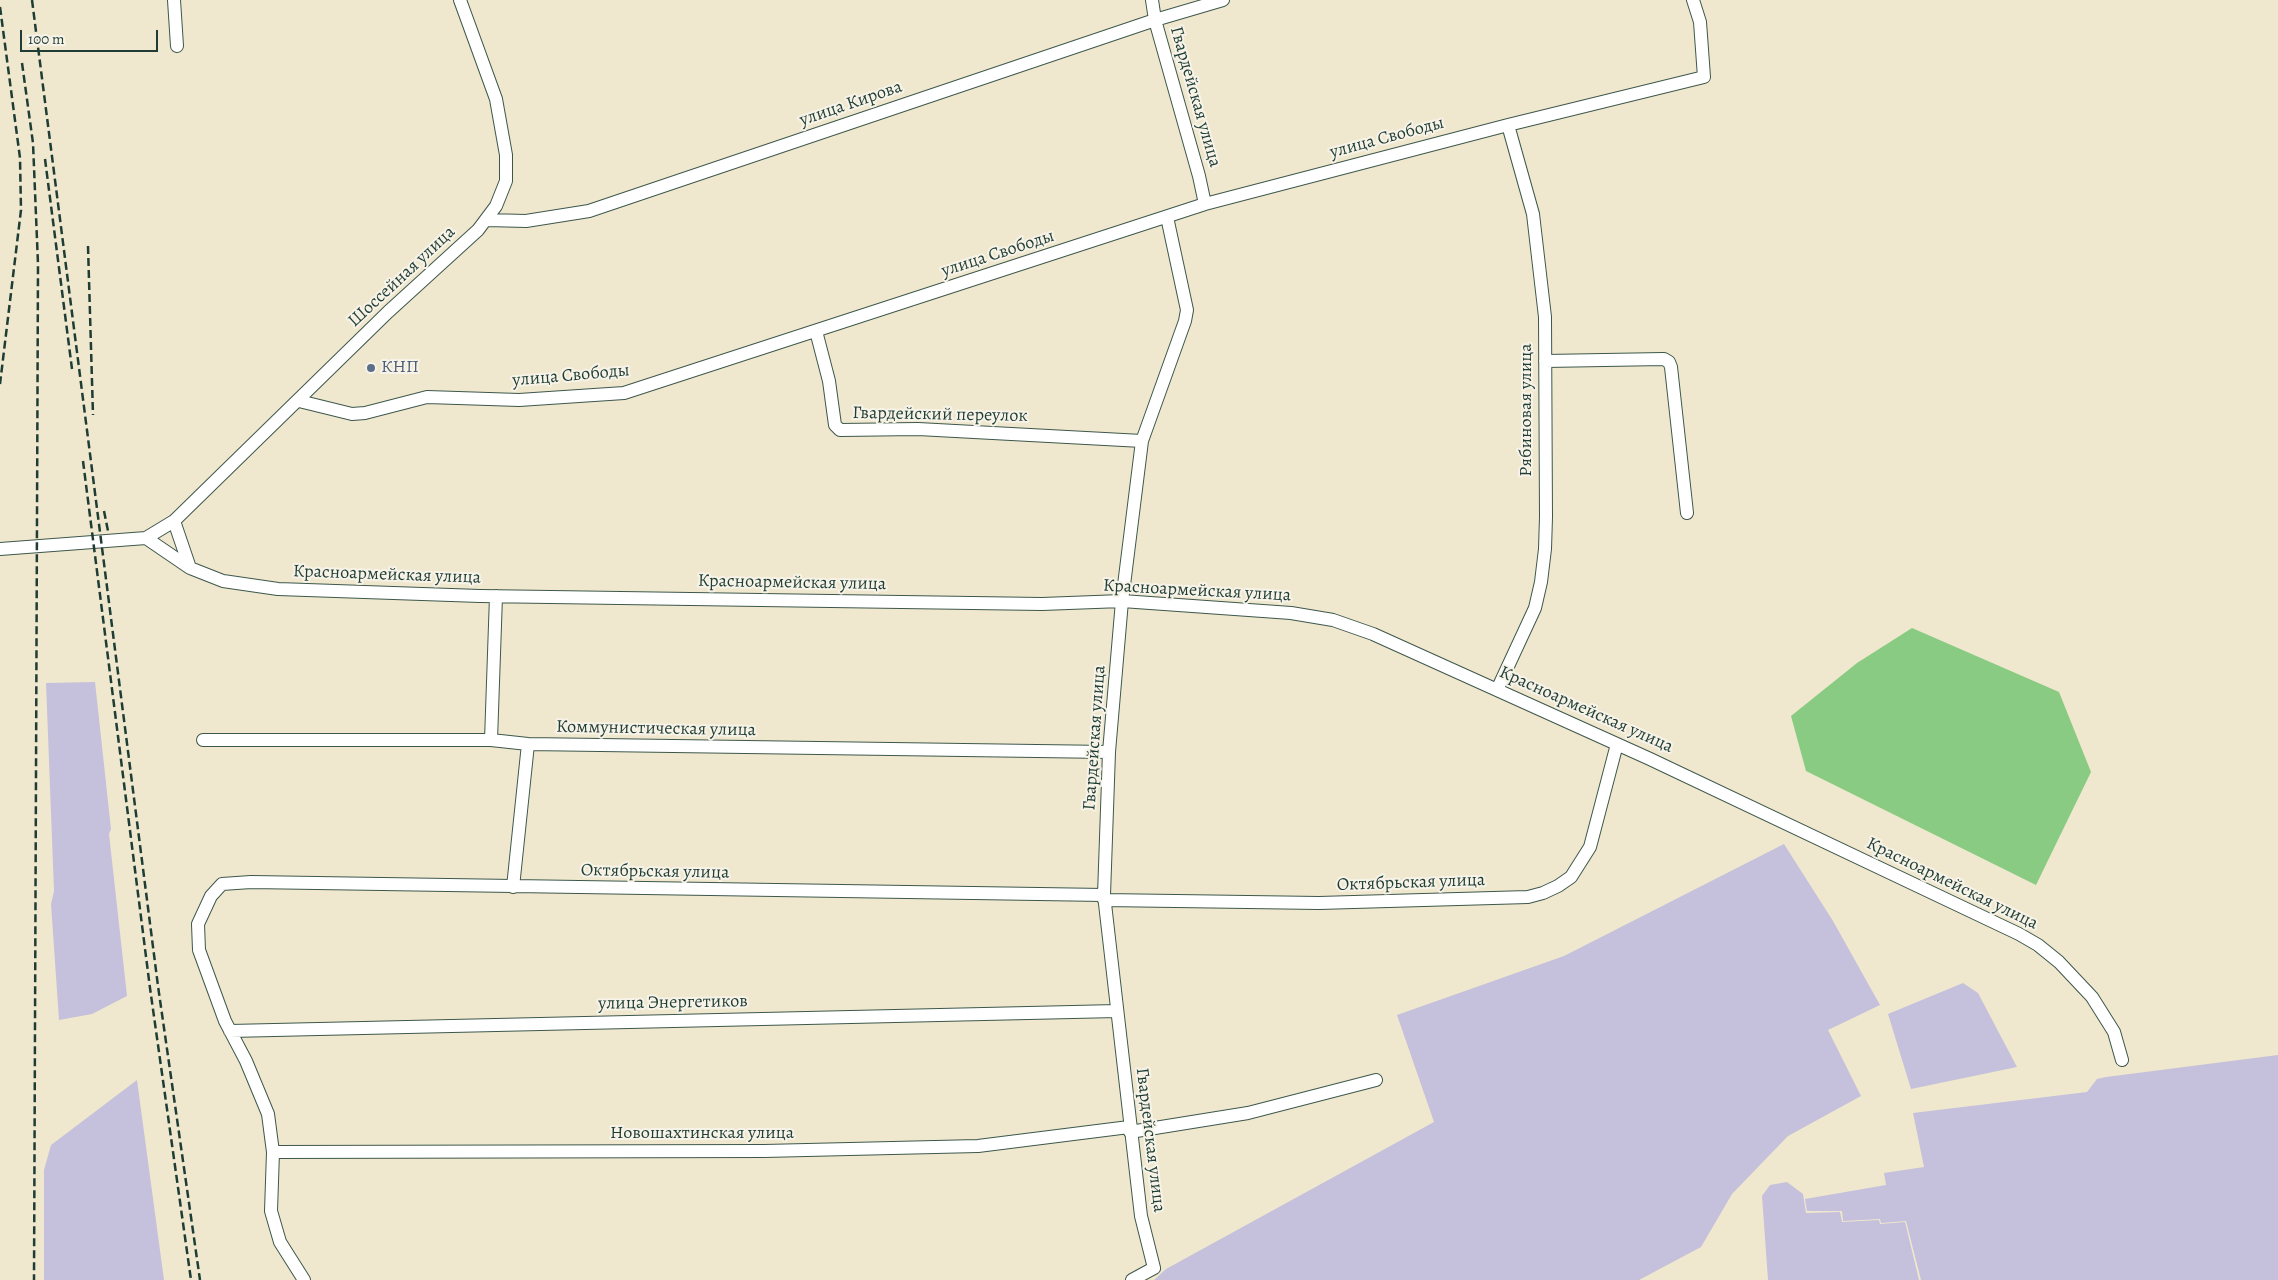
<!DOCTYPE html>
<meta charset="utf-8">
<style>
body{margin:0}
#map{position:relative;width:2278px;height:1280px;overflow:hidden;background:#efe8ce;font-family:Alegreya,serif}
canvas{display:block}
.scale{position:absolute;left:20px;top:30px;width:138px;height:22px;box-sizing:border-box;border:2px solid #1f3d34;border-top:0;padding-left:6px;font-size:15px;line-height:18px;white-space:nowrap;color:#1f3d34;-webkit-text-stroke:4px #f7f3e8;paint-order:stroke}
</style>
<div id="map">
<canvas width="2278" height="1280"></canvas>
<div class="scale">100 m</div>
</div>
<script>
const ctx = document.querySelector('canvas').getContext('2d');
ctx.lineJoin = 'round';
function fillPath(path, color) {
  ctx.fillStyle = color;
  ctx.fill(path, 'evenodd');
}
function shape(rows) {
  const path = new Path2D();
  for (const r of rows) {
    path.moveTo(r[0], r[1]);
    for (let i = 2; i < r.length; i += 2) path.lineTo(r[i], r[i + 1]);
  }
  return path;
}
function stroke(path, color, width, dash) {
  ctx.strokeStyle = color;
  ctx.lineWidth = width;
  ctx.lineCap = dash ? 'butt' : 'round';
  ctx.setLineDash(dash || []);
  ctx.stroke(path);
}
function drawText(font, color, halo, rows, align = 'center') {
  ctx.font = font + ' Alegreya,serif';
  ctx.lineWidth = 4;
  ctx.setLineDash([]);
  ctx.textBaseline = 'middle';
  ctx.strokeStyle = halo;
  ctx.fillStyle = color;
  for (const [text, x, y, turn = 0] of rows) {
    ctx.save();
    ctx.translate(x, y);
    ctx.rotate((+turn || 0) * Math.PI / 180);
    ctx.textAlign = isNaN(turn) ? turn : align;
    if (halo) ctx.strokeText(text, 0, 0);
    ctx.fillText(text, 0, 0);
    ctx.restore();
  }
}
fillPath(shape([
 [95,682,111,829,109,834,127,996,92,1014,59,1020,51,904,54,891,46,683],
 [1784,844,1833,921,1880,1005,1828,1030,1861,1096,1788,1136,1732,1194,1701,1247,1639,1280,1154,1280,1166,1269,1434,1122,1397,1015,1564,956],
 [1963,983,1978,993,2017,1067,1911,1089,1888,1014],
 [2278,1055,2278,1280,1921,1280,1906,1221,1881,1223,1880,1219,1843,1221,1842,1211,1807,1211,1805,1199,1886,1185,1884,1173,1924,1167,1913,1113,2087,1092,2097,1079,2106,1077],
 [137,1080,164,1280,44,1280,44,1170,51,1145],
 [1787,1182,1803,1194,1806,1213,1840,1212,1842,1222,1879,1220,1880,1224,1905,1222,1919,1280,1768,1280,1762,1196,1770,1185]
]), '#c5c0db');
fillPath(shape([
 [1912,628,2059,692,2091,772,2036,885,1806,771,1791,716,1857,663]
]), '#89cb82');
const minor = shape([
 [174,0,177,46],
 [1152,0,1155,20,1199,176,1205,204],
 [487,220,526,221,589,211,1155,20,1223,0],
 [816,331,829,381,835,425,840,430,918,429,1142,441],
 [1545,361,1664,359,1669,362,1671,367,1687,513],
 [299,401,352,414,365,413,427,397,519,400,624,393,1205,204,1508,125,1704,77,1700,22,1693,0],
 [174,521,190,568,223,581,278,589,480,596,1042,604,1122,601,1291,613,1333,620,1373,634,1650,759,2019,934,2038,945,2059,962,2092,997,2114,1032,2122,1060],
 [146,538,174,521,388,312,478,230,496,206,506,181,506,155,496,99,460,0],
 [0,549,146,538,190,568],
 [1497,690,1535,608,1541,582,1545,549,1546,517,1545,317,1533,214,1508,125],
 [203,740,491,740,528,744,1109,752],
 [491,740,496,596],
 [513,887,528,744],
 [1104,900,1319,903,1528,897,1543,893,1558,886,1571,877,1590,847,1617,744],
 [230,1031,1117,1011],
 [1130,1132,1248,1113,1376,1080],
 [273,1152,764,1151,978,1146,1129,1127],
 [304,1280,280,1242,271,1211,273,1152,268,1114,246,1061,225,1021,199,950,198,924,211,896,222,884,251,882,1104,895],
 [1132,1280,1154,1268,1141,1216,1104,895,1109,752,1122,601,1142,441,1185,321,1187,310,1167,217]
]);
stroke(minor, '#3e574b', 14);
stroke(minor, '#fff', 12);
stroke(shape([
 [32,0,158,986,200,1280],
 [0,7,20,158,21,210,0,384],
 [22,63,33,143,38,264,34,1280],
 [45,159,72,369],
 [88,246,93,415],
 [83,461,150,988,191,1280],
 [104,511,108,531]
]), '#1f3d34', 2.5, [8, 4]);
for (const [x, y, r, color] of [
 [371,368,5,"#5c6f8a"]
]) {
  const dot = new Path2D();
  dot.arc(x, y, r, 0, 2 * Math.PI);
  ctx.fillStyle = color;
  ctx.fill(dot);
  stroke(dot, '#f7f3e8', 2);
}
drawText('18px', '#1f3d34', '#f7f3e8', [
 ["Гвардейская улица",1195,97,74],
 ["улица Кирова",851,104,-19],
 ["улица Свободы",1387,138,-15],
 ["улица Свободы",998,254,-18],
 ["Шоссейная улица",402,277,-43],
 ["улица Свободы",571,376,-5],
 ["Рябиновая улица",1527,410,-90],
 ["Гвардейский переулок",940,415,1],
 ["Красноармейская улица",387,575,2],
 ["Красноармейская улица",792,583,1],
 ["Красноармейская улица",1197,591,3],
 ["Красноармейская улица",1586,710,24],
 ["Коммунистическая улица",656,729,1],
 ["Гвардейская улица",1095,738,-86],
 ["Октябрьская улица",655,872,1],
 ["Октябрьская улица",1411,883,-2],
 ["Красноармейская улица",1952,884,26],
 ["улица Энергетиков",673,1003,-1],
 ["Новошахтинская улица",702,1134],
 ["Гвардейская улица",1150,1140,83]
]);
drawText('18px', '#4e5e75', '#f7f3e8', [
 ["КНП",381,368]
], 'left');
</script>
